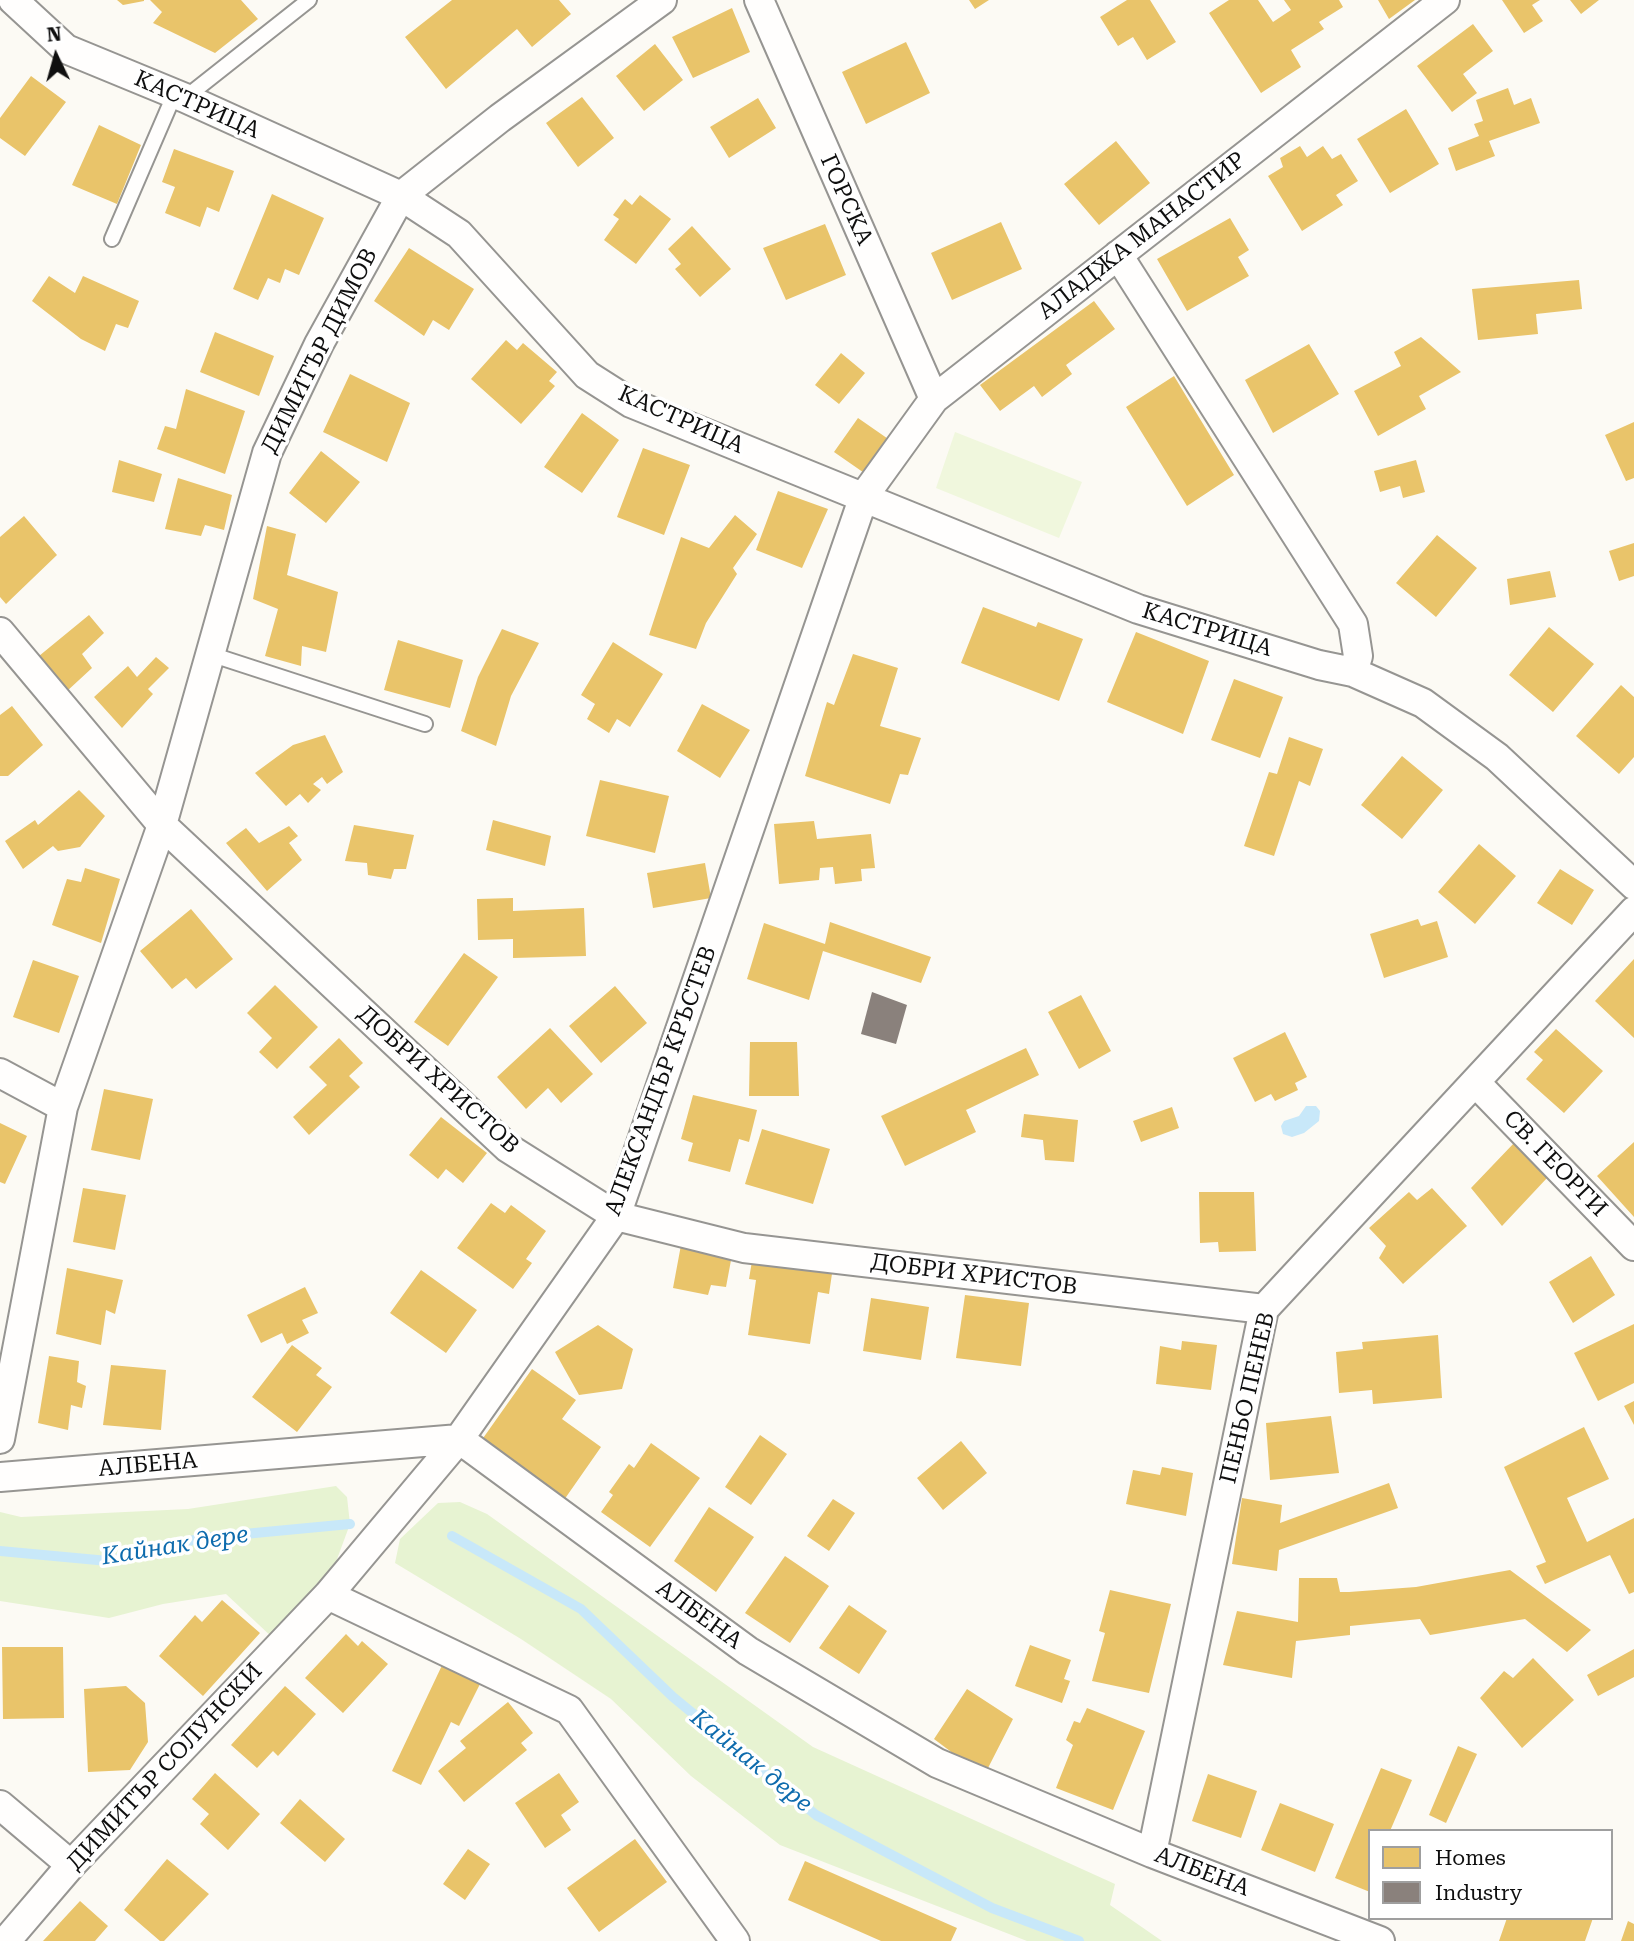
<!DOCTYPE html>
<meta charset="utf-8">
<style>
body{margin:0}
#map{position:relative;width:1634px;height:1941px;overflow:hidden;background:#fcfaf4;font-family:"Roboto Serif",serif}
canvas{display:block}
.legend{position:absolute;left:1368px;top:1829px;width:245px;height:91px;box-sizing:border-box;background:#fff;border:2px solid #9f9f9f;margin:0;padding:9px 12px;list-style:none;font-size:21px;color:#0f0f0f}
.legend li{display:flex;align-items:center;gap:14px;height:35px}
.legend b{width:35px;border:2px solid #9f9f9f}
.north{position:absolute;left:21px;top:21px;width:70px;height:70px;-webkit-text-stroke:5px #fff;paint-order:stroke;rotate:355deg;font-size:19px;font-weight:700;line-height:28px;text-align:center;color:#0f0f0f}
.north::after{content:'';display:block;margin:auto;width:24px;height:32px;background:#0f0f0f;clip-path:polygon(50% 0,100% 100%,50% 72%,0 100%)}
</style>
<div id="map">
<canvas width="1634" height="1941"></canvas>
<ul class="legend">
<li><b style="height:19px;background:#e9c46a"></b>Homes</li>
<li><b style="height:19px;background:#8a817c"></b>Industry</li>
</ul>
<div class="north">N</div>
</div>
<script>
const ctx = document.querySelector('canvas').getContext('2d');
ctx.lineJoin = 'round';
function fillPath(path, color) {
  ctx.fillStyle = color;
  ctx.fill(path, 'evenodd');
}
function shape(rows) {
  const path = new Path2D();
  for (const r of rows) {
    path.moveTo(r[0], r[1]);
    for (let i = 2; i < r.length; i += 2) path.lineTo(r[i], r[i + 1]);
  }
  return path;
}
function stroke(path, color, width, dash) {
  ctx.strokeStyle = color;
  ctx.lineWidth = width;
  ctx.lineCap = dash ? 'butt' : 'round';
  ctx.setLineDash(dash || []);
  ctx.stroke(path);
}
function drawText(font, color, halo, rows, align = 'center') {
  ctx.font = font + ' "Roboto Serif",serif';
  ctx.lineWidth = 7;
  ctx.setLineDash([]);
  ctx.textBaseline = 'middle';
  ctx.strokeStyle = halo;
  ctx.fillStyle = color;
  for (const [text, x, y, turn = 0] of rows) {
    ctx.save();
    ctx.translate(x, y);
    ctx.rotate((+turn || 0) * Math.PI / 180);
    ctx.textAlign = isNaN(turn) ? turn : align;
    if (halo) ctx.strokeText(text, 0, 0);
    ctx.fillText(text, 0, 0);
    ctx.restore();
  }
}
fillPath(shape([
 [336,1486,347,1497,350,1524,333,1570,274,1639,226,1594,163,1604,109,1618,0,1601,0,1512,21,1517,188,1509],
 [460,1502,487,1514,813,1747,1115,1884,1110,1905,1162,1941,1027,1941,780,1845,691,1776,611,1699,521,1639,395,1563,400,1539,438,1503]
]), '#e7f3d2');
fillPath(shape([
 [955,432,1082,482,1059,538,936,488]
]), '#f0f7dd');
fillPath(shape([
 [1306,1106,1316,1106,1320,1111,1319,1121,1304,1133,1292,1137,1283,1134,1281,1126,1284,1121,1299,1116]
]), '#c8e8f9');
fillPath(shape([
 [117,0,144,0,144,1,123,5],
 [150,0,241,0,258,19,215,53,153,23,162,12],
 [452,0,559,0,571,14,532,47,517,29,446,89,405,37],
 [969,0,989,0,975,9],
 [1127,0,1150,0,1176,42,1147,60,1133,37,1118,46,1100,17],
 [1229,0,1258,0,1273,22,1291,10,1284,0,1339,0,1343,7,1319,22,1324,29,1291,50,1301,67,1261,93,1209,13],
 [1378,0,1415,0,1389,19],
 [1502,0,1540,0,1532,5,1543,21,1524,33],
 [1570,0,1599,0,1581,14],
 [732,8,750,52,693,78,672,37],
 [1473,24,1493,51,1463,74,1477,93,1452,112,1417,66],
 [906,42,930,93,866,124,842,72],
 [655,44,683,80,644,111,616,76],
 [31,76,66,102,25,156,0,138,0,118],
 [1508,88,1514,105,1531,98,1540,123,1489,141,1495,156,1456,171,1448,148,1479,136,1474,124,1483,121,1476,100],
 [582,97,614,138,578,167,546,123],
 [758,98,776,128,729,158,710,127],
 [1406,109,1439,164,1390,193,1357,139],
 [99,125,141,145,117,204,72,185],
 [1116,141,1150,183,1099,225,1064,184],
 [1300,146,1307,157,1323,146,1332,159,1341,154,1358,181,1336,195,1343,205,1302,231,1268,176,1283,167,1280,158],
 [174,149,234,171,219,212,207,207,200,227,165,213,175,187,162,182],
 [272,194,324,218,299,275,285,269,280,283,268,278,258,300,233,289],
 [640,195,671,219,636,264,604,240,619,219,613,215,625,199,632,205],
 [1230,218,1249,250,1238,257,1249,276,1187,311,1157,259],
 [1001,222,1022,269,952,300,931,253],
 [825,224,846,275,786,300,763,248],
 [692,226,731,269,700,297,675,269,681,264,668,249],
 [409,248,474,289,449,330,433,320,424,336,374,301],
 [49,276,75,293,83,276,139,301,128,328,116,324,105,351,81,339,32,301],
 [1579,280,1582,309,1536,314,1538,334,1478,340,1472,289],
 [1094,301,1115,329,1066,365,1072,374,1042,397,1034,386,1000,411,980,385],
 [215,332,274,356,259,396,200,372],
 [1421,337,1461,372,1419,396,1426,409,1378,436,1354,391,1401,366,1394,352],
 [506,340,517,350,523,343,557,372,549,381,555,386,521,424,471,379],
 [1309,344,1339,394,1273,433,1245,380],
 [841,353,865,373,839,404,815,385],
 [350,374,410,403,387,462,323,432],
 [1174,376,1234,475,1187,506,1126,407],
 [186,389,245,411,225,474,157,449,165,426,176,429],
 [582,413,619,440,582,493,544,467],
 [858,418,894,443,870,477,834,452],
 [1634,422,1634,478,1626,481,1605,435],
 [643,448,690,465,664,535,617,517],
 [321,451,360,482,326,523,289,493],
 [119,460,162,474,154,502,112,492],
 [1416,460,1425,492,1403,498,1400,486,1380,492,1374,471],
 [178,478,232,495,224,530,205,525,201,536,165,529],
 [778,491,828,509,802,568,756,550],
 [735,515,757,534,733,568,737,574,706,623,696,649,649,635,681,537,709,548],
 [24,516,57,555,6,604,0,597,0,537],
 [267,526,296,534,287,575,338,592,326,652,302,646,301,666,265,656,278,609,253,599],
 [1437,535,1477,568,1436,617,1396,583],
 [1634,543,1634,576,1619,581,1609,551],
 [1550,571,1556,597,1510,605,1507,579],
 [983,607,1036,627,1038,622,1083,639,1059,701,961,663],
 [89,615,104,633,82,654,92,668,66,692,39,656],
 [1549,627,1594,664,1553,712,1509,675],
 [502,629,539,643,511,696,496,746,461,731,478,677],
 [1136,632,1209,661,1183,734,1107,702],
 [398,640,463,660,450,708,384,690],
 [613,642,663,674,630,727,617,719,609,733,587,719,595,704,581,695],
 [853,654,898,668,880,726,921,738,908,775,900,774,890,804,805,776,827,702,834,705],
 [156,657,169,668,148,689,153,694,122,728,94,697,128,666,137,677],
 [1234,679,1283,697,1260,758,1211,740],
 [1621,685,1634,697,1634,757,1619,774,1576,736],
 [702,704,750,730,720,778,677,751],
 [12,706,43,745,8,776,0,776,0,715],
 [325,735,343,772,327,784,322,777,313,784,321,790,308,803,300,794,286,806,255,773,293,745],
 [1289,737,1323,749,1310,786,1299,781,1274,856,1244,846,1269,772,1277,774],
 [1402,756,1443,790,1402,839,1361,805],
 [600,780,669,796,655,853,586,836],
 [79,790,105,816,80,847,58,851,53,846,23,869,5,841,35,820,38,825],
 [493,820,551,836,545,866,486,850],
 [814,821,817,839,871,834,875,868,861,869,862,881,835,884,833,867,820,868,819,880,779,884,774,824],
 [354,825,414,835,406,869,394,869,391,879,368,875,367,863,345,861],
 [289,826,298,836,289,843,302,860,267,891,226,843,246,828,259,843],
 [1479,844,1516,876,1475,924,1438,892],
 [705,863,711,898,653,908,647,873],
 [85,868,120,879,101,943,52,925,67,879,81,882],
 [1560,869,1594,890,1572,925,1537,903],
 [513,898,513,911,584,908,586,956,513,958,513,939,478,940,477,899],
 [191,909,233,959,196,989,186,978,172,989,140,951],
 [1418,919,1421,926,1437,921,1448,957,1384,978,1370,934],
 [830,922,931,957,921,983,823,951,809,1000,747,979,764,923,825,944],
 [464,953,498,977,448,1046,414,1022],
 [1634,959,1634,1038,1595,1001],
 [33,960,79,976,59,1033,13,1017],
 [275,985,318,1027,277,1069,259,1052,272,1038,247,1013],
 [615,986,647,1023,601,1063,569,1026],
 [1081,995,1111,1051,1079,1069,1048,1012],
 [550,1028,593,1074,561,1103,548,1088,526,1109,497,1077],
 [1556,1029,1603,1071,1564,1113,1526,1079,1543,1060,1534,1052],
 [1285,1032,1307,1077,1295,1083,1298,1090,1275,1101,1271,1094,1255,1102,1233,1058],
 [339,1038,363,1063,349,1076,360,1087,309,1135,293,1117,327,1085,309,1067],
 [750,1042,797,1042,799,1096,749,1096],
 [1026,1048,1039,1075,966,1110,976,1132,905,1166,881,1116],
 [104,1089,153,1099,140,1160,91,1150],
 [693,1095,757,1110,749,1142,739,1139,730,1172,688,1161,693,1143,681,1139],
 [1172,1107,1179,1128,1141,1142,1133,1121],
 [1024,1114,1078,1120,1074,1162,1045,1160,1043,1140,1021,1137],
 [441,1117,487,1153,463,1183,446,1169,438,1179,409,1155],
 [0,1123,27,1136,5,1184,0,1182],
 [762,1129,830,1149,813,1204,745,1184],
 [1634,1142,1634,1217,1597,1176],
 [1514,1143,1547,1178,1502,1226,1471,1188],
 [83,1188,126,1195,115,1250,73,1242],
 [1432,1188,1467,1226,1403,1284,1379,1258,1386,1246,1369,1228,1409,1192,1417,1200],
 [1199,1192,1254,1192,1256,1251,1219,1252,1218,1242,1200,1243],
 [491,1203,505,1213,511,1205,546,1231,526,1259,532,1263,513,1289,457,1248],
 [681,1245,732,1255,726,1287,711,1285,708,1295,673,1288],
 [753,1255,833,1267,829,1294,818,1292,810,1344,748,1335,756,1280,749,1279],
 [1591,1256,1615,1295,1573,1323,1549,1282],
 [67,1268,123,1280,115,1314,106,1310,101,1345,56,1334],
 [421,1270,477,1310,446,1353,390,1313],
 [305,1287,318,1313,302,1320,309,1333,287,1344,282,1333,261,1343,247,1315],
 [965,1295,1029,1303,1021,1366,956,1358],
 [871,1298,929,1307,921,1360,863,1351],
 [1634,1324,1634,1383,1598,1401,1574,1353],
 [598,1325,633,1349,622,1389,579,1395,555,1352],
 [1438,1335,1442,1398,1373,1404,1372,1390,1339,1393,1336,1352,1363,1349,1362,1342],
 [1182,1341,1217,1345,1211,1390,1156,1384,1160,1346,1181,1350],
 [292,1345,322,1368,316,1375,332,1387,297,1432,252,1397],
 [49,1356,79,1361,77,1382,86,1386,82,1408,71,1405,68,1430,38,1423],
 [111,1365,166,1370,161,1430,103,1425],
 [532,1369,576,1400,562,1419,601,1447,564,1500,481,1441],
 [1634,1401,1634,1425,1624,1406],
 [1331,1416,1339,1473,1270,1480,1266,1423],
 [1584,1427,1609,1479,1567,1498,1587,1542,1634,1518,1634,1592,1629,1594,1610,1555,1545,1584,1536,1566,1546,1562,1504,1467],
 [760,1435,787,1454,751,1505,725,1487],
 [961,1441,987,1473,943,1510,917,1478],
 [651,1443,700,1478,650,1547,601,1512,613,1495,609,1492,629,1464,634,1468],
 [1162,1467,1193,1473,1186,1516,1126,1504,1133,1470,1160,1475],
 [1389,1483,1398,1508,1279,1550,1277,1571,1232,1564,1242,1498,1282,1505,1280,1523],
 [833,1499,855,1513,829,1551,807,1536],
 [709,1507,754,1537,716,1592,674,1561],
 [785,1556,829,1586,790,1643,745,1613],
 [1510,1570,1591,1630,1567,1652,1525,1619,1430,1635,1420,1619,1350,1626,1350,1635,1296,1641,1292,1678,1223,1665,1237,1611,1298,1622,1299,1578,1337,1578,1340,1592,1349,1592,1416,1587],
 [1110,1590,1171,1604,1149,1693,1092,1681,1105,1633,1099,1631],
 [222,1600,260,1633,203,1696,159,1656,195,1615,202,1622],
 [849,1605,887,1631,859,1674,819,1648],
 [346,1634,358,1646,362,1641,388,1664,343,1713,305,1678],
 [1030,1645,1071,1660,1064,1679,1070,1681,1062,1703,1015,1686],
 [2,1647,63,1647,64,1718,3,1719],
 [1634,1649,1634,1677,1598,1696,1587,1675],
 [1533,1658,1574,1700,1522,1748,1480,1698,1504,1671,1513,1678],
 [445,1659,483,1678,459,1726,451,1722,421,1785,392,1771],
 [126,1686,145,1703,148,1742,130,1770,88,1772,84,1689],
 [285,1686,316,1714,278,1756,273,1751,257,1768,231,1745],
 [967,1689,1013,1719,988,1768,958,1757,934,1739],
 [508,1702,533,1733,521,1743,527,1750,464,1802,438,1771,466,1748,460,1741],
 [1087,1708,1145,1731,1113,1810,1056,1788,1073,1745,1066,1740,1074,1721,1080,1723],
 [1458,1746,1477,1754,1446,1823,1429,1815],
 [1381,1768,1412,1780,1390,1831,1370,1831,1370,1892,1335,1878],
 [215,1773,260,1814,228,1850,200,1824,209,1814,192,1799],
 [559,1773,579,1802,561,1815,571,1830,545,1848,515,1803],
 [1208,1774,1257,1791,1241,1838,1192,1821],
 [300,1799,345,1839,325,1862,280,1823],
 [1280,1803,1334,1824,1315,1872,1261,1850],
 [635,1839,667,1882,599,1932,567,1888],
 [468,1849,490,1864,465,1900,443,1884],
 [167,1859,209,1894,164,1941,160,1941,124,1910],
 [805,1861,957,1928,951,1941,881,1941,788,1900],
 [80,1901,108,1926,95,1941,43,1941],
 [1507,1918,1593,1918,1585,1941,1499,1941],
 [1628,1921,1634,1924,1634,1941,1621,1941]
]), '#e9c46a');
fillPath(shape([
 [872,992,907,1005,896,1044,861,1034]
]), '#8a817c');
stroke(shape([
 [452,1536,581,1609,673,1697,816,1815,992,1908,1079,1941],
 [0,1551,108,1561,202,1538,350,1524]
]), '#c8e8f9', 10);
const service = shape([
 [185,98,309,0],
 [112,239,175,93],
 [210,654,425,724]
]);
const minor = shape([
 [13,0,66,49,185,98,401,196,459,234,587,375,631,403,1138,609,1319,665,1353,672,1423,703,1497,757,1634,885],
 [759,0,934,399],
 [1118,255,1353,624,1358,656,1353,672],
 [0,632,162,825,508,1148,616,1216,744,1248,1264,1309],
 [0,1073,63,1107],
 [1475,1082,1634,1246],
 [0,1439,63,1107,162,825,267,453,319,344,401,196,500,118,662,0],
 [0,1477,459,1439,748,1651,937,1763,1152,1853,1380,1941],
 [328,1595,569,1710,735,1941],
 [0,1805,71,1865],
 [1152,1853,1264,1309,1634,911],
 [6,1941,71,1865,328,1595,459,1439,616,1216,864,496,934,399,1445,0]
]);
stroke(service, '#969592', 18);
stroke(minor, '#969592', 32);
stroke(service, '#fffefd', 14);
stroke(minor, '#fffefd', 28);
drawText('23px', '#0f0f0f', '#fff', [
 ["КАСТРИЦА",197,105,24],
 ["ГОРСКА",846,200,66],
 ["АЛАДЖА МАНАСТИР",1142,236,-38],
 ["ДИМИТЪР ДИМОВ",320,351,-63],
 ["КАСТРИЦА",681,420,24],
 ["КАСТРИЦА",1207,630,17],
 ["ДОБРИ ХРИСТОВ",438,1080,42],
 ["АЛЕКСАНДЪР КРЪСТЕВ",661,1081,-70],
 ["СВ. ГЕОРГИ",1555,1164,46],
 ["ДОБРИ ХРИСТОВ",974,1275,7],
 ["ПЕНЬО ПЕНЕВ",1248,1398,-77],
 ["АЛБЕНА",148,1465,-5],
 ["АЛБЕНА",699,1615,36],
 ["ДИМИТЪР СОЛУНСКИ",165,1767,-47],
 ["АЛБЕНА",1202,1872,21]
]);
drawText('italic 24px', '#0d6bad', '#fff', [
 ["Кайнак дере",175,1546,-9],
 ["Кайнак дере",751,1761,39]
]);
</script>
